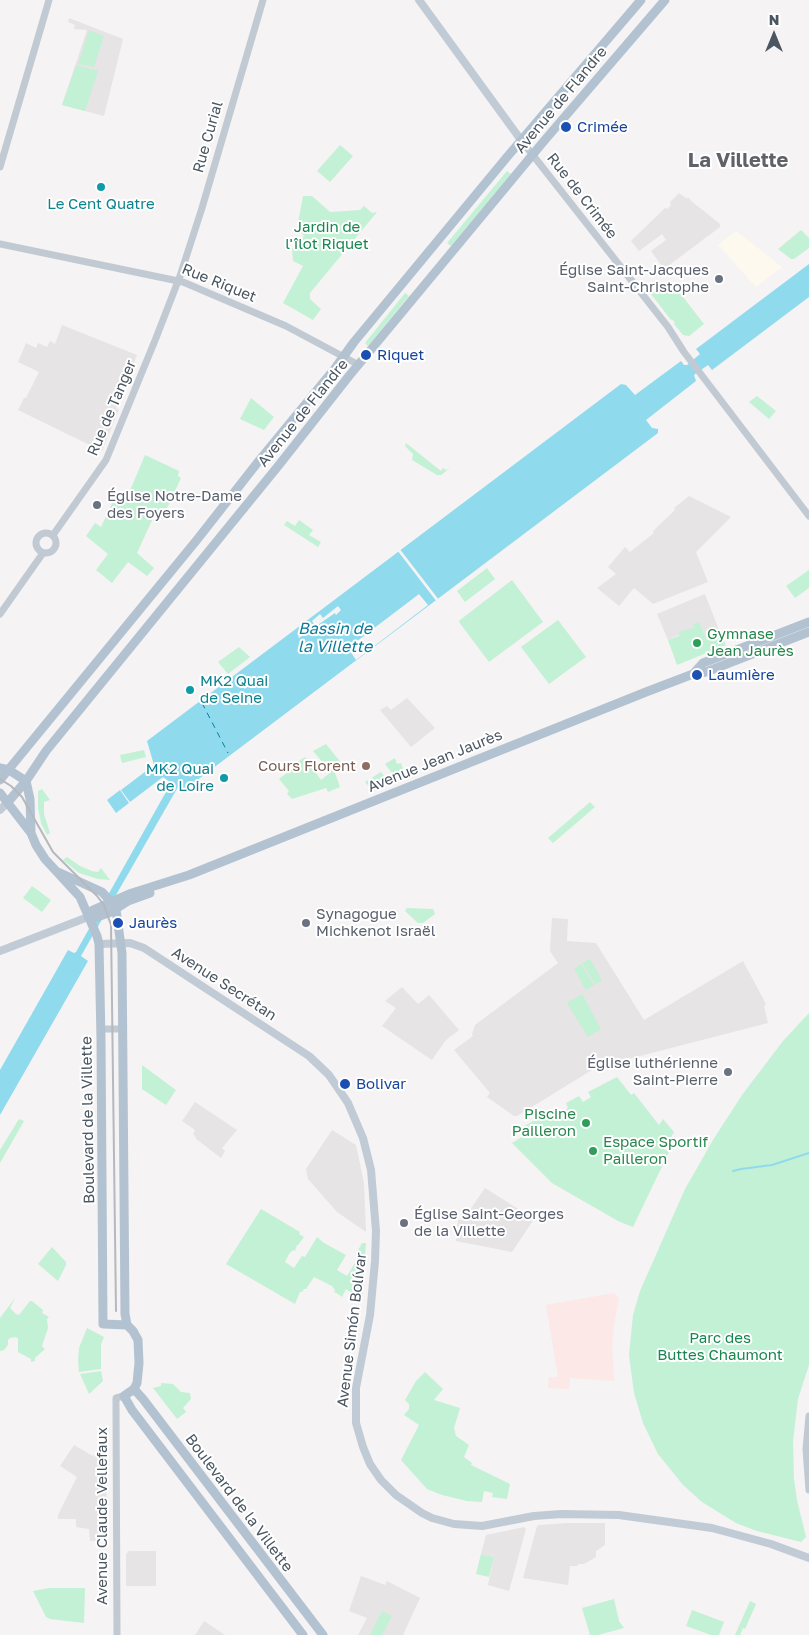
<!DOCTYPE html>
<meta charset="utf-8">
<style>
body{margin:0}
#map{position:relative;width:809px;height:1635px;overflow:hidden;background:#f5f3f3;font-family:"Golos Text",sans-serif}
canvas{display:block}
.north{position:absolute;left:749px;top:10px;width:50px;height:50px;-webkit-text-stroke:4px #fff;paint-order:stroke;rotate:0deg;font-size:14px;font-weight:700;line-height:20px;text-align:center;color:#4a5661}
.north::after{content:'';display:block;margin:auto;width:18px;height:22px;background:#4a5661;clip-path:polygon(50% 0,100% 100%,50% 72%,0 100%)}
</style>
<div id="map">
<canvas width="809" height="1635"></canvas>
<div class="north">N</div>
</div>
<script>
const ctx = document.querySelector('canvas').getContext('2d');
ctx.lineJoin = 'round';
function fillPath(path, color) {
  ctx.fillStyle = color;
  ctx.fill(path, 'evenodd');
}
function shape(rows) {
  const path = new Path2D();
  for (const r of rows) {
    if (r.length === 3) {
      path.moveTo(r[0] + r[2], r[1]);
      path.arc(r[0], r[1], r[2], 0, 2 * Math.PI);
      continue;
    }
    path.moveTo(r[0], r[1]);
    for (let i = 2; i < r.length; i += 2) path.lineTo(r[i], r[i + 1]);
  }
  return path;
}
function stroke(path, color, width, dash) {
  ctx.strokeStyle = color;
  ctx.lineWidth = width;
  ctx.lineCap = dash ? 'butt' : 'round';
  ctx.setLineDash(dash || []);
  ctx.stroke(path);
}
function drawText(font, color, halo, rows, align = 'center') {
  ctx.font = font + ' "Golos Text",sans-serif';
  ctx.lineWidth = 4;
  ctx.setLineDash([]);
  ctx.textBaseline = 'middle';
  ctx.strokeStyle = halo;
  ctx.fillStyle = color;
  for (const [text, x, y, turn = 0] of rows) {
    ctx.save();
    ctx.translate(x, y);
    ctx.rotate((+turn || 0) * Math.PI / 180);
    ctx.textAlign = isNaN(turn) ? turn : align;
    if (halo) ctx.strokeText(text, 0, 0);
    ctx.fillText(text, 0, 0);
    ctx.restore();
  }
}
fillPath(shape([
 [736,231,782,267,756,287,718,245]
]), '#fdf9ef');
fillPath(shape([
 [69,18,123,39,104,116,62,105,87,30,74,29,75,25,68,22],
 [679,193,686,198,690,198,690,200,720,224,720,227,664,269,651,251,666,240,662,234,639,251,631,241,665,208,668,209,671,205,670,202],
 [62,325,137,355,116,408,119,410,102,451,18,410,24,398,26,398,39,372,18,362,26,343,36,348,38,343,47,347,50,341,55,344],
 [689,496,731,517,696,552,708,582,653,604,634,588,619,606,597,588,616,574,608,567,625,547,630,552,654,533,653,531,675,510,674,508],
 [705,594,721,635,707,640,699,622,694,628,668,640,657,614],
 [407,698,435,728,411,747,380,710,387,706,391,710],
 [552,918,568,919,567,941,596,943,644,1020,743,961,766,1004,764,1006,768,1023,597,1067,517,1116,514,1116,487,1097,490,1093,454,1050,473,1036,472,1034,475,1025,558,963,550,951],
 [402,987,418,1004,429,995,459,1030,446,1040,432,1060,382,1026,396,1008,385,1001],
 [195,1102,237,1130,222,1148,225,1151,221,1158,195,1138,196,1137,193,1134,195,1130,182,1121],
 [332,1130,356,1145,364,1183,366,1232,337,1212,308,1179,306,1169],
 [485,1188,534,1219,512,1252,456,1241,458,1220,463,1220],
 [74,1445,91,1455,106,1459,107,1538,104,1541,90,1541,89,1529,76,1527,76,1519,58,1519,58,1515,77,1477,60,1466],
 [568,1523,605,1523,605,1545,596,1551,596,1557,584,1564,578,1564,578,1566,570,1566,568,1585,523,1578,537,1526,539,1525],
 [524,1527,526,1529,509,1591,488,1585,494,1557,481,1554,486,1535],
 [129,1551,156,1551,156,1586,126,1586,126,1554],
 [361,1576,385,1585,387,1581,420,1598,403,1635,358,1635,367,1618,349,1611],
 [204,1621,225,1635,195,1635]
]), '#e6e4e5');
fillPath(shape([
 [614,1293,619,1298,614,1325,612,1346,614,1381,570,1378,569,1389,548,1388,549,1377,558,1377,546,1305]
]), '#fce8e6');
fillPath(shape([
 [89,30,104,36,94,67,78,64],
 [76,65,98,71,85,111,62,105],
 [340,145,353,156,330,182,317,171],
 [507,171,511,174,451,246,447,243],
 [303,196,312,196,330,212,360,210,364,206,372,213,377,212,310,293,310,299,321,309,313,320,283,303,303,266,293,261,292,249,304,236,297,228],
 [801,230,809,238,809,248,794,259,791,259,778,249],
 [667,282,673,284,704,324,689,336,683,335,674,324,675,323,672,319,671,320,651,294],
 [405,293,409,296,368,346,365,343],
 [757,396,776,411,769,419,749,402],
 [251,398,274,417,264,430,240,419],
 [406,443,441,471,443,468,446,470,450,468,441,475,437,475,412,460,413,454,405,446],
 [145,455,179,471,178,476,181,478,162,519,154,516,137,553,154,568,147,576,128,562,112,583,96,570,108,554,86,536,95,523,101,527,115,497,126,500],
 [299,520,313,530,309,535,321,542,318,547,284,525,287,521,295,526],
 [487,568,495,579,465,602,457,591],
 [809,570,809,588,795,598,786,586],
 [512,580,543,622,489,662,459,622,460,620],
 [558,620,586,657,549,684,521,647],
 [699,622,707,640,721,635,726,645,677,665,668,640,679,636,680,631,694,628,693,624],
 [239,647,250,657,228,674,218,662],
 [326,744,342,764,334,770,340,787,328,792,326,788,292,799,287,794,289,791,279,779,300,763,299,761,305,757,321,780,331,772,313,751],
 [144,750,146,757,122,763,120,755],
 [395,758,397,764,401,763,404,773,395,777,385,764],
 [381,772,387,780,369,787,365,782],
 [42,789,50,800,44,802,44,814,50,833,47,835,41,823,38,808,38,791],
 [590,802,595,807,553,843,548,838],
 [67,857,80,866,92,871,98,872,101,868,110,880,98,879,79,873,63,860],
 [32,886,51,900,42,912,23,898],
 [407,908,433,909,435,914,423,923,418,923,405,911],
 [590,959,602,980,595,984,582,963],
 [581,964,594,985,586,990,574,969],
 [582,994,601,1029,588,1037,567,1003],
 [809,1013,809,1365,798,1399,793,1441,794,1479,797,1500,806,1537,801,1542,757,1531,736,1523,702,1502,683,1485,658,1454,643,1423,634,1393,629,1355,633,1315,640,1291,685,1189,713,1140,742,1095,783,1041],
 [142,1065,176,1090,166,1105,142,1089],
 [617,1077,631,1095,634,1093,659,1125,663,1119,674,1132,664,1149,669,1152,633,1227,618,1221,552,1183,512,1143,525,1135,521,1128,552,1110,557,1117,566,1112,565,1110,568,1108,566,1103,579,1096,583,1102,591,1097,588,1092],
 [19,1119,24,1121,0,1163,0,1150],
 [261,1209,300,1232,299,1234,304,1237,298,1245,297,1245,295,1251,293,1250,289,1254,285,1262,294,1268,302,1256,305,1257,317,1237,324,1243,346,1255,337,1270,347,1276,360,1255,357,1252,362,1243,366,1243,362,1303,354,1298,356,1296,346,1289,342,1297,338,1294,334,1292,335,1290,332,1286,314,1277,306,1289,304,1289,302,1292,300,1292,295,1304,226,1264],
 [52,1247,66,1262,66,1265,58,1281,38,1264],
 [15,1298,10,1308,16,1314,19,1315,30,1301,32,1301,43,1310,42,1313,49,1317,47,1319,48,1328,42,1346,45,1349,35,1358,35,1361,31,1362,31,1359,18,1352,18,1339,16,1337,10,1338,8,1340,8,1345,4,1350,0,1351,0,1318],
 [87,1328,104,1337,101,1344,101,1369,79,1372,78,1360,79,1348],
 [101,1371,103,1381,89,1394,80,1374],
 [425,1372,443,1389,434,1400,460,1408,454,1428,456,1436,469,1445,464,1457,472,1463,471,1465,510,1484,507,1499,492,1497,493,1493,484,1491,482,1502,467,1501,442,1495,427,1489,401,1460,419,1425,404,1415,409,1409,409,1404,405,1400,416,1381],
 [161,1383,173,1384,181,1392,190,1393,191,1399,183,1408,186,1412,177,1419,153,1388,161,1386],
 [481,1554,494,1557,489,1577,476,1574],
 [49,1588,85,1588,84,1623,50,1619,46,1617,33,1591],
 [614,1599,619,1621,624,1628,598,1635,590,1635,582,1608],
 [750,1601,756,1604,745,1629,743,1628,740,1635,735,1635],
 [692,1610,724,1622,719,1635,711,1635,686,1626],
 [382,1611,392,1616,382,1635,370,1635]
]), '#c3f1d5');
fillPath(shape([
 [809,264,809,297,712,370,708,365,694,375,696,381,646,420,652,428,658,429,658,433,184,790,178,787,81,956,88,961,0,1115,0,1070,68,950,74,953,76,952,171,783,163,777,130,802,121,790,154,765,147,741,621,384,626,385,635,395,681,361,684,365,687,365,700,354,696,349],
 [120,790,129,803,116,813,107,800]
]), '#90daee');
fillPath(shape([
 [399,548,439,600,437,602,397,550],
 [419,594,428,605,356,660,348,648],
 [338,606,341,610,336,615,335,613,299,638,298,637,314,624,312,621,320,614,323,618]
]), '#f5f3f3');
stroke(shape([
 [733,1171,741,1169,772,1165,809,1153]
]), '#90daee', 2);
stroke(shape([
 [202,703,228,753]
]), '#0c7c9b', 1, [6, 5]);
stroke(shape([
 [521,140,668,327,684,352,809,516],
 [0,167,49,0],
 [0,244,183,282,286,326,359,365],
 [46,543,10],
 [53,535,106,460,156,338,180,276,202,208,263,0],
 [0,614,43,553],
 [101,1029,122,1029],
 [809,1416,806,1449,809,1490],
 [117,1635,116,1404,116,1398,124,1396]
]), '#c1cad2', 7);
stroke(shape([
 [419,0,521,140],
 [0,810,8,802],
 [99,944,130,943,144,948,309,1056,329,1075,348,1103,363,1138,371,1170,376,1231,375,1261,370,1315,356,1388,356,1423,363,1447,370,1464,381,1480,396,1495,422,1513,432,1518,454,1524,482,1526,534,1516,561,1514,619,1515,712,1528,771,1544,809,1558],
 [0,951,88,917]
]), '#c1cbd6', 8);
stroke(shape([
 [693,674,703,663,809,622],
 [0,768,9,770,26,781],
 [0,780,196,541,258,462,336,367,354,342,507,157,641,0],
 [26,781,30,799,31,833],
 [0,793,31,833,36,845,45,859,80,897,97,936,99,944,101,1039,103,1324,127,1325,133,1331,138,1340,139,1363,137,1383,134,1389,124,1396,132,1410,303,1635],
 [8,802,26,781,46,751,279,465,349,376,544,141,665,0],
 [58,872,102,892,111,902,116,909,117,917,122,953,125,1314,127,1325],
 [88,917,93,910,129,894,189,875,646,692,693,674,706,672,809,632],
 [88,917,97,917,111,912,128,901,150,893],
 [134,1389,143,1399,323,1635]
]), '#b3c2d1', 9);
stroke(shape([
 [0,779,11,786,22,797,53,852,97,896,104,905,111,925,116,1311]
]), '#b5b8bd', 2);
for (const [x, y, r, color] of [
 [566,127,6,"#1a4fb4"],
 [101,187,5,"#0f9aa8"],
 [719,279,5,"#6b7280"],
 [366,355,6,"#1a4fb4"],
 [97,505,5,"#6b7280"],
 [697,643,5,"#2e9e5b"],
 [697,675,6,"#1a4fb4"],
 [190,690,5,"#0f9aa8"],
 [366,766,5,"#8d6e63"],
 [224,778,5,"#0f9aa8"],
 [118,923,6,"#1a4fb4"],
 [306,923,5,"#6b7280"],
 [728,1072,5,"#6b7280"],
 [345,1084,6,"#1a4fb4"],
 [586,1123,5,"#2e9e5b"],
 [593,1151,5,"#2e9e5b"],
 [404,1223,5,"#6b7280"]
]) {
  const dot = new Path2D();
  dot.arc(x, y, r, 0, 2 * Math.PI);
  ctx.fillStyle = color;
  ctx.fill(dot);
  stroke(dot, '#fff', 2);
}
drawText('15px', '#4a5661', '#fff', [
 ["Avenue de Flandre",561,100,-50],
 ["Rue Curial",208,137,-74],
 ["Rue de Crimée",582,196,52],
 ["Rue Riquet",219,283,22],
 ["Rue de Tanger",112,408,-67],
 ["Avenue de Flandre",303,413,-51],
 ["Avenue Jean Jaurès",435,761,-22],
 ["Avenue Secrétan",224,984,33],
 ["Boulevard de la Villette",88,1120,-91],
 ["Avenue Simón Bolívar",352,1330,-83],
 ["Boulevard de la Villette",239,1503,53],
 ["Avenue Claude Vellefaux",102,1516,-90]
]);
drawText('15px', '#164399', '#fff', [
 ["Crimée",577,127],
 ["Riquet",377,355],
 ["Laumière",708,675],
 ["Jaurès",129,923],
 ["Bolivar",356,1084]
], 'left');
drawText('15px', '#0d838f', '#fff', [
 ["Le Cent Quatre",101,204],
 ["MK2 Quai",200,681,"left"],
 ["de Seine",200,698,"left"],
 ["MK2 Quai",214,769,"right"],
 ["de Loire",214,786,"right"]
]);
drawText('15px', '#17864f', '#fff', [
 ["Jardin de",327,227],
 ["l'îlot Riquet",327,244],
 ["Parc des",720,1338],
 ["Buttes Chaumont",720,1355]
]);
drawText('15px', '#5b616d', '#fff', [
 ["Église Saint-Jacques",709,270,"right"],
 ["Saint-Christophe",709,287,"right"],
 ["Église Notre-Dame",107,496],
 ["des Foyers",107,513],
 ["Synagogue",316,914],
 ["Michkenot Israël",316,931],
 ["Église luthérienne",718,1063,"right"],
 ["Saint-Pierre",718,1080,"right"],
 ["Église Saint-Georges",414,1214],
 ["de la Villette",414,1231]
], 'left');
drawText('15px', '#27864d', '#fff', [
 ["Gymnase",707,634],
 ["Jean Jaurès",707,651],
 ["Piscine",576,1114,"right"],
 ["Pailleron",576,1131,"right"],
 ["Espace Sportif",603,1142],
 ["Pailleron",603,1159]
], 'left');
drawText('15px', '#785e54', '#fff', [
 ["Cours Florent",356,766]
], 'right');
drawText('italic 16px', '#0c7c9b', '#fff', [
 ["Bassin de",335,629],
 ["la Villette",335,647]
]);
drawText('bold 20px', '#5f6368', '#fff', [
 ["La Villette",738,161]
]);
</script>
